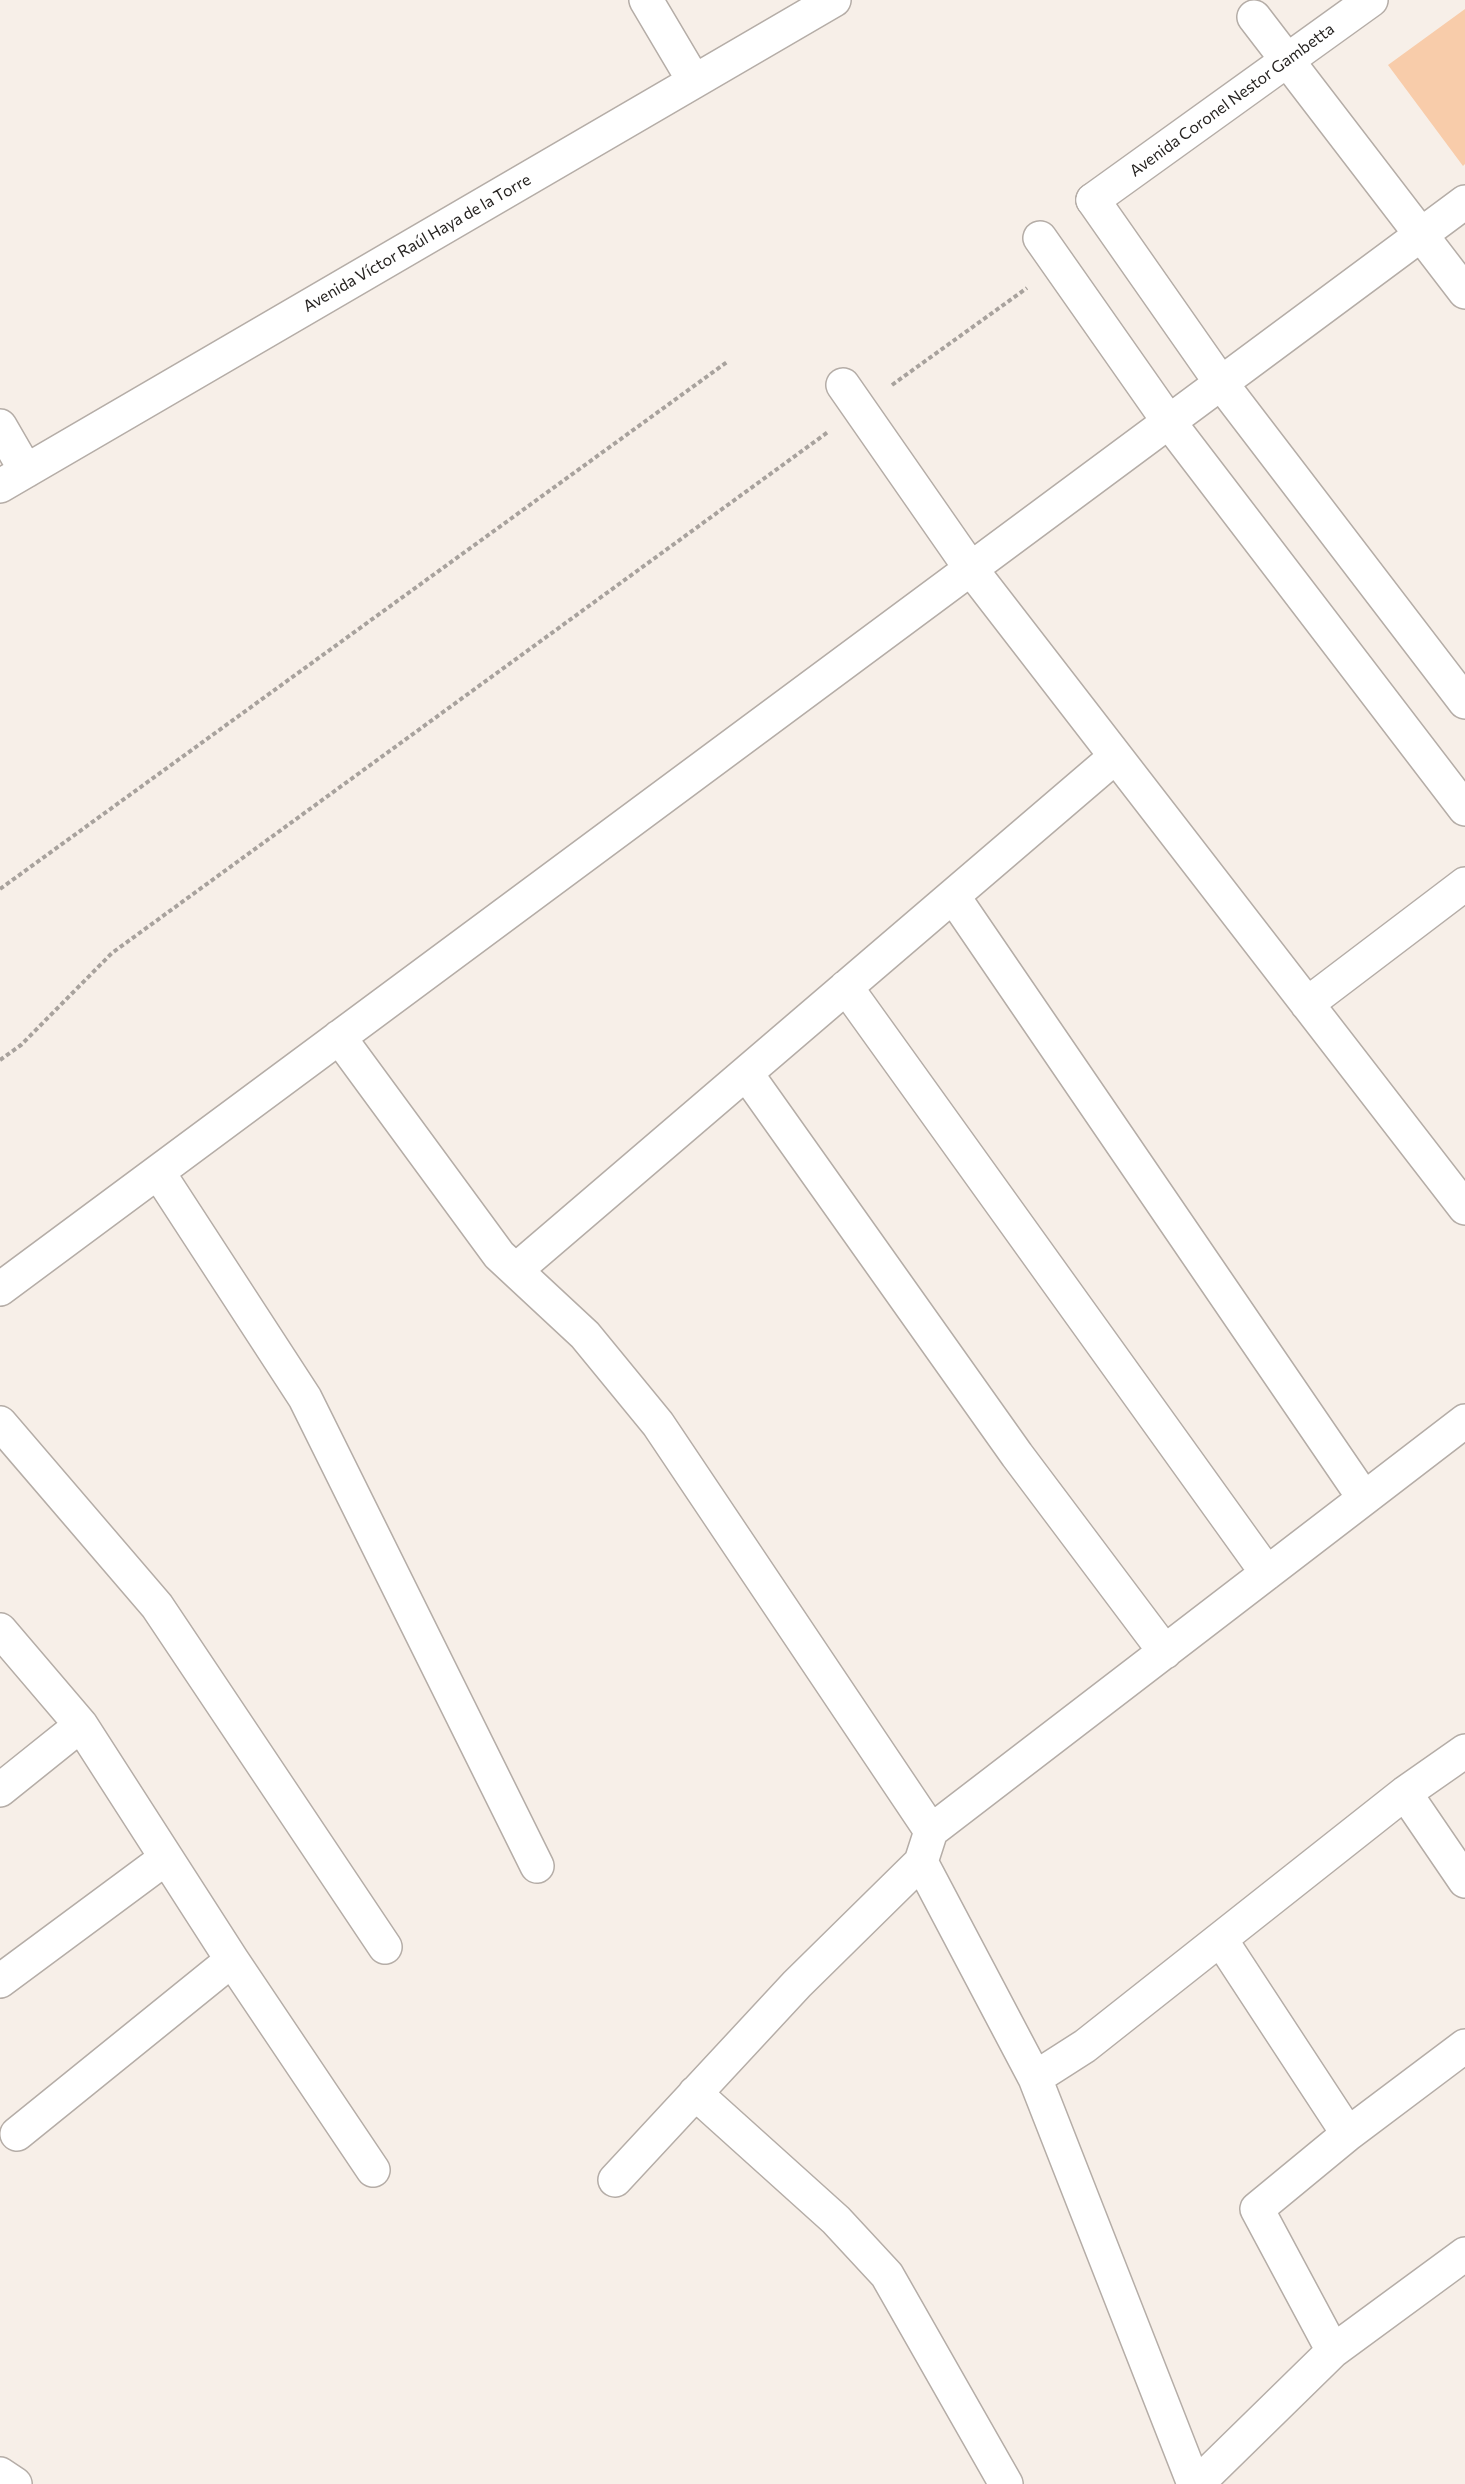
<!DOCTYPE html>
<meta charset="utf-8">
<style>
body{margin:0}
canvas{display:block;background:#f7efe8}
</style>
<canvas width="1465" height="2484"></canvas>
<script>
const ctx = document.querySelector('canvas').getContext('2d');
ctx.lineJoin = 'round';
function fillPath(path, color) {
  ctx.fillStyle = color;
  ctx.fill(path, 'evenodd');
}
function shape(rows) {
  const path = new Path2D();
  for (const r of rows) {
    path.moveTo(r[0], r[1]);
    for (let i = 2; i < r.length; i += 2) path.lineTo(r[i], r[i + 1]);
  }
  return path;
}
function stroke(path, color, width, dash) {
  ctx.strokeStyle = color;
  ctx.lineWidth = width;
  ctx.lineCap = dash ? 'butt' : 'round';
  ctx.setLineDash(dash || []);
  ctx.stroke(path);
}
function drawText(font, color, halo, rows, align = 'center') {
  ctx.font = font + ' Commissioner,sans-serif';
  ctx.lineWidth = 4.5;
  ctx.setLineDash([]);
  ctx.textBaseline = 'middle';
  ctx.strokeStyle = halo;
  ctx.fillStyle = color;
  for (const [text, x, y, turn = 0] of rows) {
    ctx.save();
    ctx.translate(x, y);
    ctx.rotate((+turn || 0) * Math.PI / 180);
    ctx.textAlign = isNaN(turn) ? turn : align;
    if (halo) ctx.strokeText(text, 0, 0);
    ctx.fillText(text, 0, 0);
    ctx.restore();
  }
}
fillPath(shape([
 [1465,9,1465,164,1463,166,1388,65]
]), '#f8ccaa');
const minor = shape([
 [646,0,694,81],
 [1254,17,1465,292],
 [1093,200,1221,383,1465,702],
 [1040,238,1169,422,1465,809],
 [843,385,971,569,1465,1208],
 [0,426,26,471],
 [0,486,834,0],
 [953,896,1364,1498],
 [846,987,1267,1573],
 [1307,1004,1465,884],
 [339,1037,499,1255,585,1335,658,1424,931,1831,921,1862,1035,2078,1194,2484],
 [746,1073,1017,1455,1165,1652],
 [158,1172,305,1398,537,1866],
 [516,1270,1115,757],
 [0,1289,1465,202],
 [0,1423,157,1606,385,1947],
 [0,1630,81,1725,232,1960,373,2170],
 [0,1790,81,1725],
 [1405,1793,1465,1881],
 [931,1831,1465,1421],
 [1221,1940,1348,2134],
 [0,1981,166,1858],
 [1035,2078,1085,2046,1405,1793,1465,1751],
 [695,2093,836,2220,887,2275,1006,2484],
 [17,2134,232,1960],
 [615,2180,797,1984,921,1862],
 [1333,2351,1257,2209,1348,2134,1465,2046],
 [0,2474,15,2484],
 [1197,2484,1333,2351,1465,2254]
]);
const highway = shape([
 [1093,200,1371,0]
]);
stroke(minor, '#b5ada7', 36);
stroke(highway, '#b5ada7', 36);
stroke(shape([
 [892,385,1027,288],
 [0,889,727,362],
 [0,1060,21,1045,112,953,828,432]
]), '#a8a29d', 4, [4.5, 3]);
stroke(minor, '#fff', 33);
stroke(highway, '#fff', 33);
drawText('16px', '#262321', '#fff', [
 ["Avenida Coronel Nestor Gambetta",1232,100,-36],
 ["Avenida Víctor Raúl Haya de la Torre",417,243,-30]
]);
</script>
